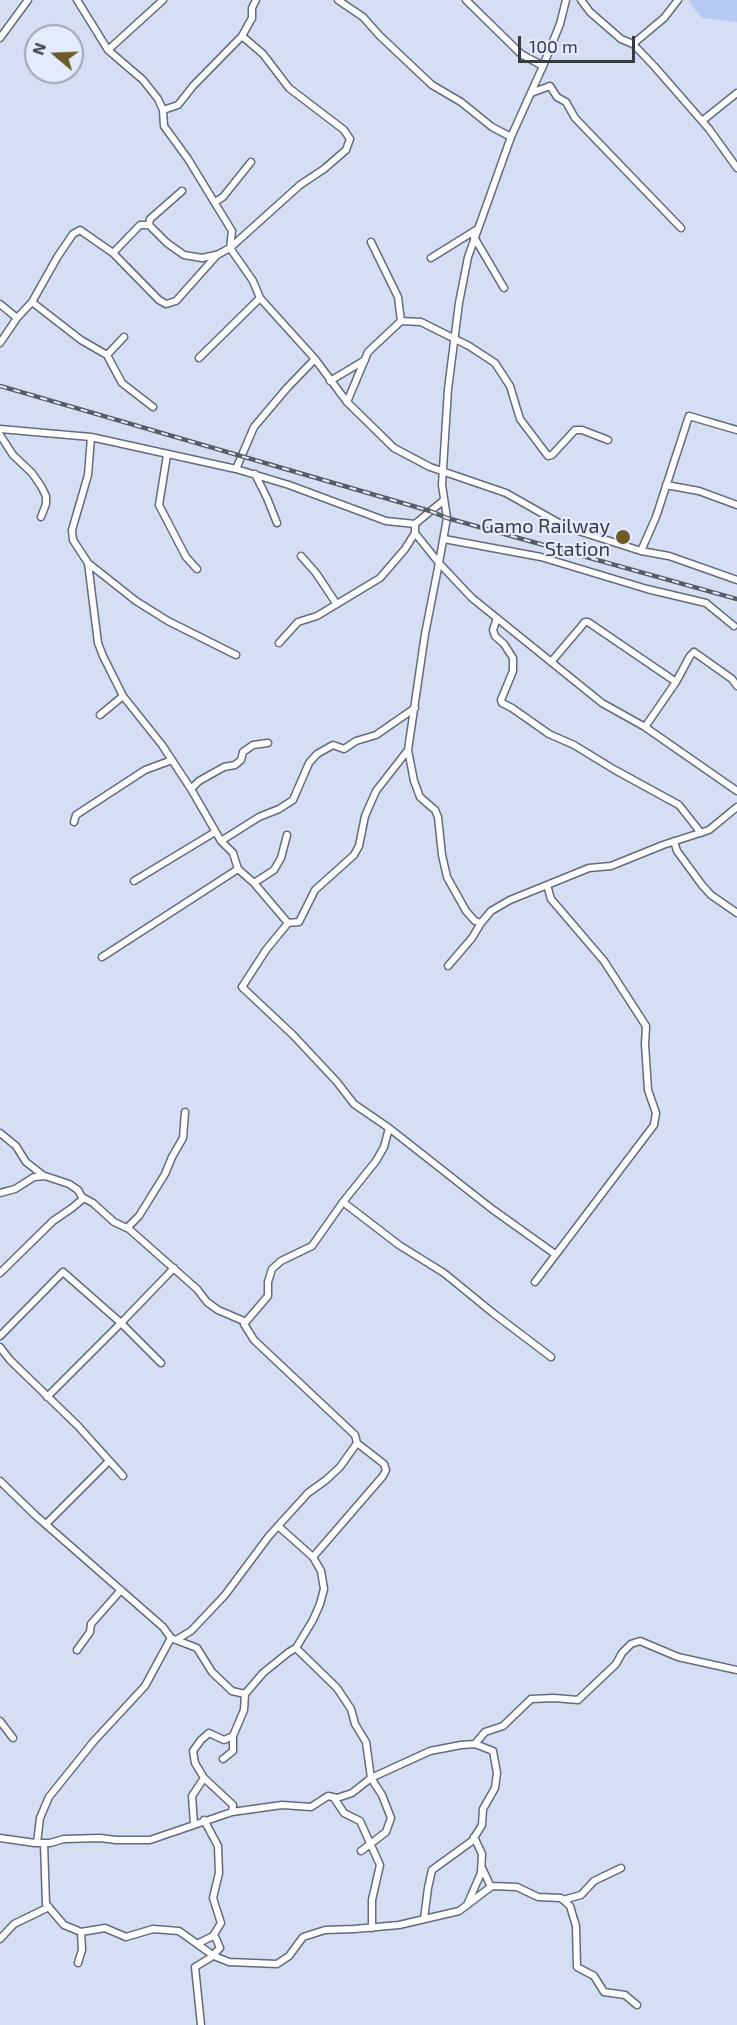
<!DOCTYPE html>
<style>
body{margin:0}
#map{position:relative;width:737px;height:2025px;overflow:hidden;background:#d5def3;font-family:"Exo 2",sans-serif}
canvas{display:block}
.north{position:absolute;left:24px;top:24px;width:60px;height:60px;box-sizing:border-box;background:#e4ebfc;border:2px solid #9fa5b2;border-radius:50%;rotate:289deg;font-size:16px;font-weight:700;line-height:24px;text-align:center;color:#383c44}
.north::after{content:'';display:block;margin:auto;width:21px;height:27px;background:#6e5a29;clip-path:polygon(50% 0,100% 100%,50% 72%,0 100%)}
.scale{position:absolute;left:518px;top:36px;width:117px;height:27px;box-sizing:border-box;border:3px solid #383c44;border-top:0;padding-left:8px;font-size:18px;line-height:21px;white-space:nowrap;color:#383c44;-webkit-text-stroke:4px #e4ebfc;paint-order:stroke}
</style>
<div id="map">
<canvas width="737" height="2025"></canvas>
<div class="north">N</div>
<div class="scale">100 m</div>
</div>
<script>
const ctx = document.querySelector('canvas').getContext('2d');
ctx.lineJoin = 'round';
function fillPath(path, color) {
  ctx.fillStyle = color;
  ctx.fill(path, 'evenodd');
}
function shape(rows) {
  const path = new Path2D();
  for (const r of rows) {
    path.moveTo(r[0], r[1]);
    for (let i = 2; i < r.length; i += 2) path.lineTo(r[i], r[i + 1]);
  }
  return path;
}
function stroke(path, color, width, dash) {
  ctx.strokeStyle = color;
  ctx.lineWidth = width;
  ctx.lineCap = dash ? 'butt' : 'round';
  ctx.setLineDash(dash || []);
  ctx.stroke(path);
}
function drawText(font, color, halo, rows, align = 'center') {
  ctx.font = font + ' "Exo 2",sans-serif';
  ctx.lineWidth = 4.5;
  ctx.setLineDash([]);
  ctx.textBaseline = 'middle';
  ctx.strokeStyle = halo;
  ctx.fillStyle = color;
  for (const [text, x, y, turn = 0] of rows) {
    ctx.save();
    ctx.translate(x, y);
    ctx.rotate((+turn || 0) * Math.PI / 180);
    ctx.textAlign = isNaN(turn) ? turn : align;
    if (halo) ctx.strokeText(text, 0, 0);
    ctx.fillText(text, 0, 0);
    ctx.restore();
  }
}
fillPath(shape([
 [690,0,737,0,737,22,702,18,689,2]
]), '#b7c8f3');
const minor = shape([
 [77,0,108,50,143,80,158,99,163,110,164,126,188,159,232,231,230,248,253,281,260,298,315,359,347,402,394,448,430,467,506,493,566,527,641,551,669,556,737,580],
 [338,0,363,17,380,36,432,85,461,102,492,127,511,137],
 [466,0,521,54,543,66],
 [566,0,560,24,543,66,511,137,468,257,459,303,448,389,442,485,447,518,439,563,472,598,602,703,645,727,737,791],
 [581,0,590,12,621,39,633,44,654,66,709,129,737,168],
 [242,36,252,18,252,8,256,0],
 [0,38,28,0],
 [633,44,664,18,678,0],
 [108,50,163,0],
 [531,93,550,86,557,97,566,102,575,118,681,228],
 [702,121,737,93],
 [215,202,223,197,251,162],
 [149,225,150,219,182,191],
 [474,237,504,288],
 [371,242,398,297,401,321,421,322,469,346,495,363,510,386,520,419,548,456,552,455,575,430,582,430,608,440],
 [113,253,140,225,149,225,167,243,184,255,202,258,216,255],
 [431,258,476,230],
 [32,302,81,340,107,355,122,383,153,407],
 [0,304,17,318],
 [0,343,17,318,32,302,58,256,73,234,80,230,113,253,159,300,166,304,176,301,217,255,230,248,300,185,324,169,346,150,350,139,344,130,289,88,263,54,242,36,193,86,178,105,163,110],
 [107,355,124,337],
 [199,358,260,298],
 [330,381,365,360],
 [347,402,368,352,401,321],
 [0,429,91,437,236,469,289,485,386,521,415,524],
 [0,435,13,455,32,473,41,486,46,496,46,504,41,517],
 [91,437,88,475,72,530,73,540,88,563,98,643,103,656,123,696,162,745,191,789,221,841,233,853,238,869,254,883,288,923,266,950,242,987,293,1035,337,1082,354,1104,389,1128,492,1209,555,1254],
 [167,455,159,505,186,557,197,569],
 [236,469,254,427,287,388,315,359],
 [255,474,267,498,277,523],
 [666,485,699,491,737,505],
 [444,539,541,557,647,589,706,603,734,626],
 [641,551,656,517,689,416,737,430],
 [301,556,316,573,336,603],
 [88,563,136,601,168,621,236,655],
 [497,618,493,630,495,636,504,644,513,658,513,671,501,700,502,703,512,708,549,734,574,745,615,770,679,805,701,833],
 [279,643,298,622,317,616,380,578,405,549,415,533],
 [551,662,585,622,588,622,676,682],
 [100,715,123,696],
 [645,727,676,682,690,656,694,652,732,679,737,686],
 [408,750,414,781,420,797,435,810,438,817,442,855,447,877,466,911,475,921,481,923,491,911,510,900,589,868,611,866,663,845,709,830,737,807],
 [191,789,199,781,224,767,235,765,241,760,243,752,253,745,268,743],
 [74,822,76,815,145,770,172,760],
 [221,841,259,817,279,809,293,800,309,763,317,754,333,745,344,749,356,741,376,735,415,708],
 [674,841,677,851,702,885,711,895,737,913],
 [134,881,215,832],
 [254,883,274,870,281,858,287,835],
 [288,923,299,922,315,890,354,855,359,846,365,816,376,791,408,750,425,634,439,563,415,533,415,524,444,500],
 [102,957,238,869],
 [448,966,472,938,481,923],
 [0,1133,16,1146,26,1162,44,1176],
 [0,1193,15,1189,34,1177,45,1176,69,1184,78,1190,83,1199],
 [343,1202,399,1245,444,1273,493,1313,551,1357],
 [127,1228,139,1216,165,1174,172,1157,183,1138,185,1112],
 [0,1273,53,1221,72,1208,84,1198,93,1203,114,1222,129,1229,197,1289,207,1302,218,1310,246,1322],
 [535,1282,654,1125,656,1113,648,1090,645,1044,646,1026,604,961,551,899,547,885],
 [0,1336,63,1272,121,1323,47,1397],
 [0,1347,10,1360,78,1426,123,1476],
 [161,1363,121,1323,174,1268],
 [0,1481,35,1515,163,1627,171,1638,197,1648,212,1672,232,1691,245,1694,263,1673,289,1652,296,1648,313,1620,320,1604,324,1589,321,1571,313,1557,278,1526],
 [46,1524,109,1461],
 [313,1557,383,1476,386,1470,384,1464,357,1443],
 [176,1640,191,1631,225,1595,269,1536,308,1493,326,1480,340,1467,357,1443,355,1435,254,1340,244,1324,268,1296,268,1282,272,1269,281,1261,312,1246,343,1202,376,1161,384,1147,389,1128],
 [296,1648,337,1688,351,1709,355,1724,366,1742,371,1778,382,1795,391,1818,386,1832,361,1851],
 [77,1650,90,1632,91,1624,121,1590],
 [0,1721,13,1738],
 [223,1759,233,1751,233,1736,244,1710,245,1694],
 [204,1778,233,1805,232,1812],
 [334,1798,344,1813,360,1821,380,1865,372,1900,372,1928],
 [194,1824,192,1796,204,1778,195,1763,193,1751,201,1740,209,1733,224,1740,233,1736],
 [0,1838,35,1843,50,1843,64,1839,100,1838,116,1840,150,1840,232,1812,282,1805,311,1807,328,1796,337,1798,352,1793,371,1778,430,1751,461,1745,475,1744,485,1732,503,1726,531,1699,554,1698,578,1700,616,1664,622,1653,631,1644,640,1641,678,1657,737,1670],
 [37,1843,40,1818,49,1797,94,1741,145,1686,171,1638],
 [44,1843,46,1904,64,1925,81,1932,105,1928,126,1937,153,1929,179,1931,214,1956,229,1962,277,1964,289,1956,303,1937,325,1930,354,1929,399,1925,459,1911,492,1886,517,1887,538,1897,561,1898,570,1906,576,1926,577,1967,594,1976,604,1992,625,1995,637,2005],
 [482,1868,491,1887],
 [563,1900,581,1895,594,1881,621,1868],
 [467,1905,481,1873,482,1854,474,1837],
 [424,1919,428,1888,432,1870,472,1841,482,1825,483,1809,495,1788,497,1773,493,1751,475,1744],
 [0,1939,14,1924,49,1907],
 [197,1944,213,1936,221,1923,213,1898,219,1873,218,1846,204,1820],
 [78,1963,82,1950,81,1932],
 [201,2025,195,1967,210,1958,220,1948,214,1934]
]);
stroke(minor, '#636b7e', 9);
stroke(minor, '#fff', 6);
const rail = shape([
 [0,386,430,511,447,518,737,599]
]);
stroke(rail, '#575c67', 4.5);
stroke(rail, '#e4ebfc', 2, [7]);
for (const [x, y, r, color] of [
 [623,537,8,"#6e5a29"]
]) {
  const dot = new Path2D();
  dot.arc(x, y, r, 0, 2 * Math.PI);
  ctx.fillStyle = color;
  ctx.fill(dot);
  stroke(dot, '#e4ebfc', 2);
}
drawText('20px', '#383c44', '#e4ebfc', [
 ["Gamo Railway",610,526],
 ["Station",610,549]
], 'right');
</script>
